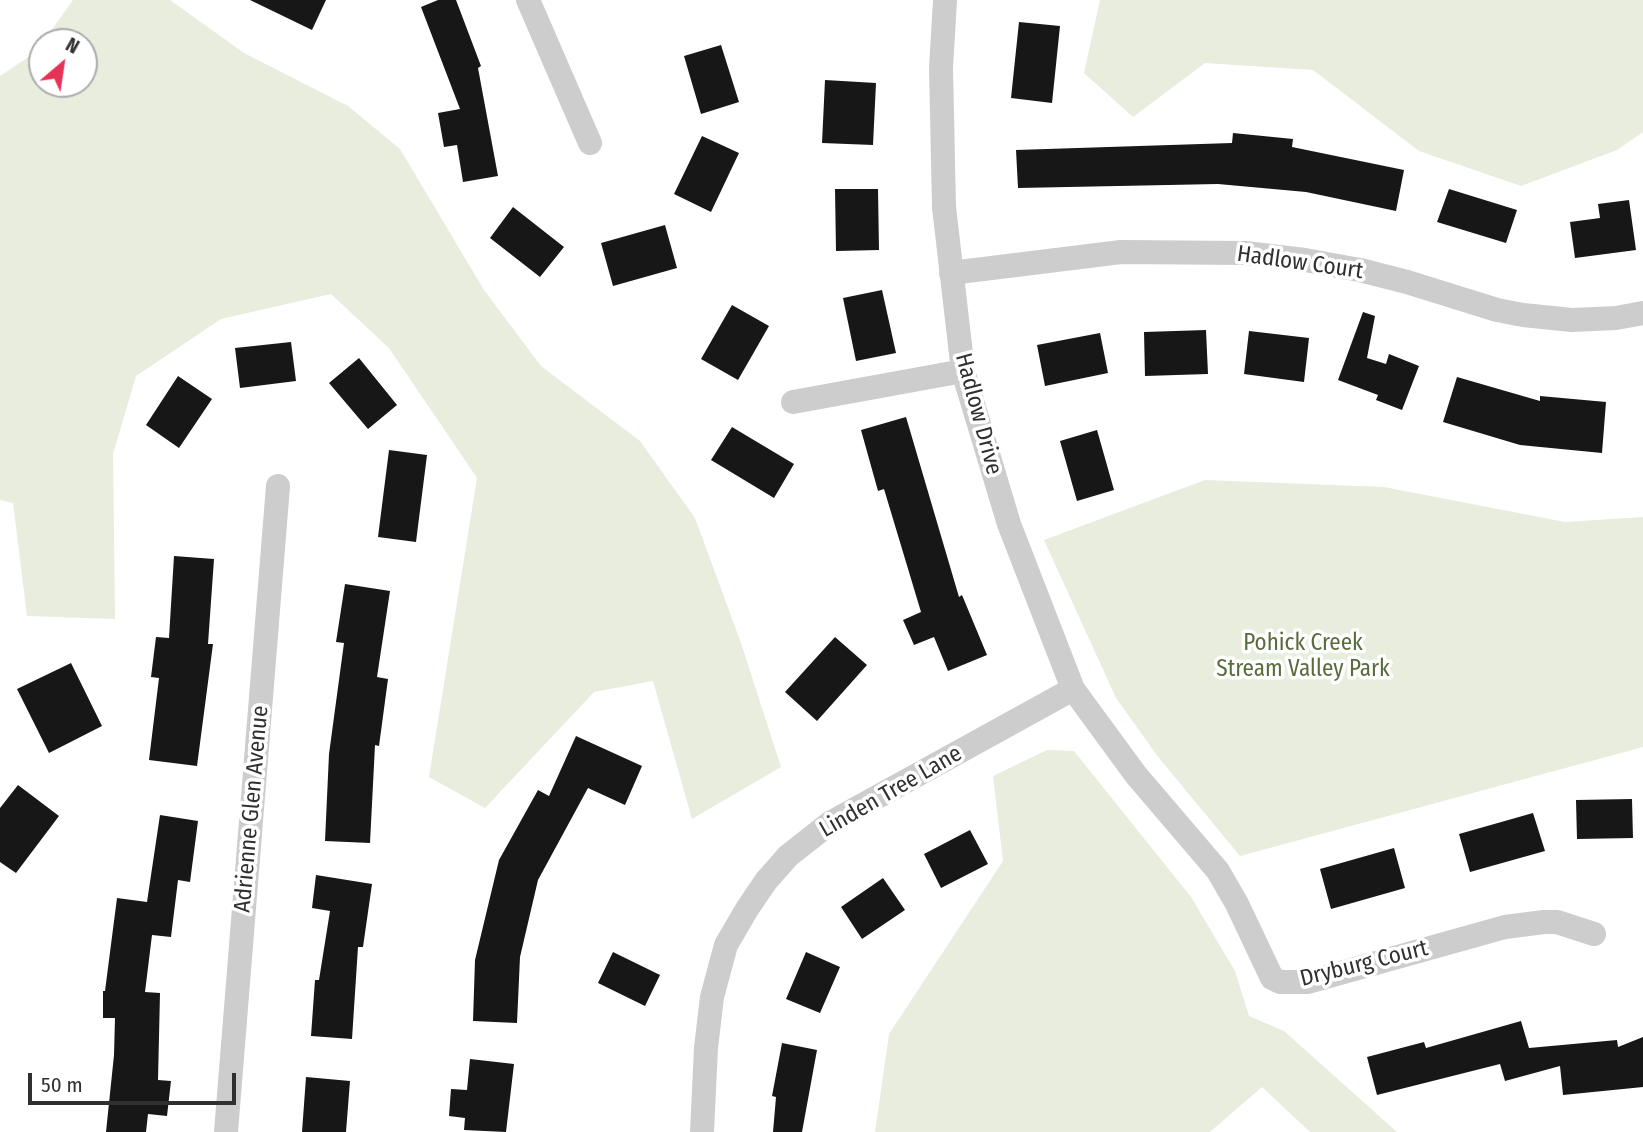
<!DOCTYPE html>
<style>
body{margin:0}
#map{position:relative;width:1643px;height:1132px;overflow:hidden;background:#fff;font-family:"Fira Sans Condensed",sans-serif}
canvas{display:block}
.north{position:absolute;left:28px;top:28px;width:70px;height:70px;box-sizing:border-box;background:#fff;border:2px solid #acacac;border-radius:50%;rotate:29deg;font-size:19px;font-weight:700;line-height:28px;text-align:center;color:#303030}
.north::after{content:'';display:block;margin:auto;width:24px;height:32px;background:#e73258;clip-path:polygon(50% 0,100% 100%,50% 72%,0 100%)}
.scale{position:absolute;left:28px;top:1073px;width:208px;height:32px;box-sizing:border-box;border:4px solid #303030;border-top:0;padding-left:9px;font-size:21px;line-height:24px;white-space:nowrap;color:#303030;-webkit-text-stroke:5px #fff;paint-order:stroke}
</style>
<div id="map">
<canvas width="1643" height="1132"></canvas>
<div class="north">N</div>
<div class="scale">50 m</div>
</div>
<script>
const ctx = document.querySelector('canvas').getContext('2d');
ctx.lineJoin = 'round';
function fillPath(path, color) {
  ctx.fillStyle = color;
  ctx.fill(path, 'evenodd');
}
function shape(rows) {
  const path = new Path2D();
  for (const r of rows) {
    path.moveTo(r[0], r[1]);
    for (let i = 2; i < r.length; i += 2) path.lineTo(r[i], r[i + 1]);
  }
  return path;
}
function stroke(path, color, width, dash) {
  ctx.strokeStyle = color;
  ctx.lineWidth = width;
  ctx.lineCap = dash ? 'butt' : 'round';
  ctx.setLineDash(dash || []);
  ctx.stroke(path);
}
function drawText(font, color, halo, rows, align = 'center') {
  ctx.font = font + ' "Fira Sans Condensed",sans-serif';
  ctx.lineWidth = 7;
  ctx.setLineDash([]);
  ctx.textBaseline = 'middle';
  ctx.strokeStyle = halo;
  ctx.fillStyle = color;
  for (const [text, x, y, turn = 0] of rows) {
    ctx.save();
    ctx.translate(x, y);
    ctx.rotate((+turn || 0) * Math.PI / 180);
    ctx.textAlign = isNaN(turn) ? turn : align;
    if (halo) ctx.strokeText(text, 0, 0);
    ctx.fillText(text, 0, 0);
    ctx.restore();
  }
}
fillPath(shape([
 [73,0,170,0,244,53,348,106,400,149,484,290,541,366,640,441,695,518,741,643,781,767,692,819,653,681,594,692,485,808,429,777,477,478,389,348,331,294,221,319,136,376,113,454,115,619,27,616,13,503,0,500,0,76,36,52,42,43,42,84,84,84,84,42,43,42],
 [1100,0,1643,0,1643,132,1617,150,1521,186,1419,151,1313,70,1205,63,1133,117,1084,73],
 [1205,480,1384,487,1565,522,1643,517,1643,747,1240,856,1159,758,1116,698,1044,540],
 [1047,750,1074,751,1191,897,1235,971,1249,1016,1284,1031,1397,1132,1310,1132,1262,1087,1210,1132,875,1132,889,1034,1003,861,993,776]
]), '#e8edde');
fillPath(shape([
 [250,0,326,0,312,30],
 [438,0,456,0,481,66,478,68,498,176,463,182,457,145,444,147,438,113,460,109,421,7],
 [1019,22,1060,26,1052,103,1011,98],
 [721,45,739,102,701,114,684,56],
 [825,80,876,83,873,145,822,143],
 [1233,133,1293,139,1292,147,1404,170,1396,211,1306,192,1218,184,1018,188,1016,150,1232,143],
 [702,136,739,153,711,212,674,194],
 [835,189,878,189,879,250,836,251],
 [1449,189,1517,210,1506,243,1437,222],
 [1629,200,1636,250,1575,258,1570,222,1600,218,1598,204],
 [513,207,564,247,540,277,490,238],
 [665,225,677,268,613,286,601,243],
 [882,290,896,353,856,361,843,298],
 [732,305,769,326,738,380,701,359],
 [1363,312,1375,316,1367,358,1386,364,1389,354,1419,366,1402,410,1376,400,1378,395,1338,380],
 [1206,330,1208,374,1145,376,1144,332],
 [1249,331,1309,338,1304,382,1244,374],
 [1100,333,1108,373,1045,386,1037,345],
 [291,342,296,381,240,388,235,348],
 [359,358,397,405,368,429,329,383],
 [178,376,212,399,179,448,146,425],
 [1457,377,1540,401,1540,396,1606,402,1602,453,1520,445,1443,422],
 [906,417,959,597,962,595,987,655,948,671,934,637,914,645,903,620,921,612,884,489,878,491,861,430],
 [732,427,794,464,774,498,711,460],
 [1097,430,1114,490,1077,501,1060,441],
 [389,450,427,455,416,542,378,537],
 [174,556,214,559,208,644,213,644,197,766,149,760,159,678,151,677,156,637,169,638],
 [345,584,390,591,377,677,388,679,379,746,375,745,370,843,325,841,329,754,344,643,336,642],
 [835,637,867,665,817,721,785,692],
 [71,663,102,726,49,753,17,689],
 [576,736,642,766,625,805,588,788,538,880,520,957,517,1023,473,1021,475,960,499,860,538,790,549,796],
 [18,785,59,816,16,873,0,862,0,808],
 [1632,799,1633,838,1577,839,1576,800],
 [1533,813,1545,851,1470,872,1459,834],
 [160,815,198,821,190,882,178,880,171,937,152,935,145,992,160,993,158,1080,171,1081,167,1116,148,1114,146,1132,106,1132,114,1055,115,1018,103,1018,103,991,105,991,117,898,147,902],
 [970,830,988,864,941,888,924,854],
 [1394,848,1405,888,1331,909,1320,869],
 [316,875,372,884,363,947,358,947,352,1039,311,1036,315,980,319,980,330,911,312,908],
 [883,878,905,910,862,939,841,907],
 [613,952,660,975,645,1006,598,983],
 [806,952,840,967,820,1013,786,999],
 [1521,1021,1529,1048,1617,1040,1618,1047,1643,1037,1643,1087,1563,1095,1560,1066,1505,1081,1500,1064,1377,1095,1367,1057,1424,1042,1426,1048],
 [782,1043,817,1050,802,1132,773,1132,776,1097,772,1096],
 [470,1059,514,1064,506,1132,464,1130,465,1118,449,1116,451,1089,467,1090],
 [306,1077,350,1081,346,1132,302,1132]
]), '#171717');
stroke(shape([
 [528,0,590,143],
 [945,0,941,68,944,207,963,371,1009,524,1073,689,1136,775,1218,871,1237,904,1272,978,1280,982,1308,982,1505,927,1544,922,1557,922,1594,934],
 [951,273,1121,252,1245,253,1305,260,1360,270,1407,282,1497,310,1523,315,1572,320,1616,318,1643,313],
 [793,402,963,371],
 [226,1132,278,486],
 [702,1132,706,1048,712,997,726,945,747,909,766,881,788,856,830,823,1073,689]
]), '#cdcdcd', 24);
drawText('23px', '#303030', '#fff', [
 ["Hadlow Court",1300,263,8],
 ["Hadlow Drive",978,414,75],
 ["Linden Tree Lane",891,792,-30],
 ["Adrienne Glen Avenue",252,809,-85],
 ["Dryburg Court",1364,964,-14]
]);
drawText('23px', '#596c3c', '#fff', [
 ["Pohick Creek",1303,644],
 ["Stream Valley Park",1303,670]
]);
</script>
